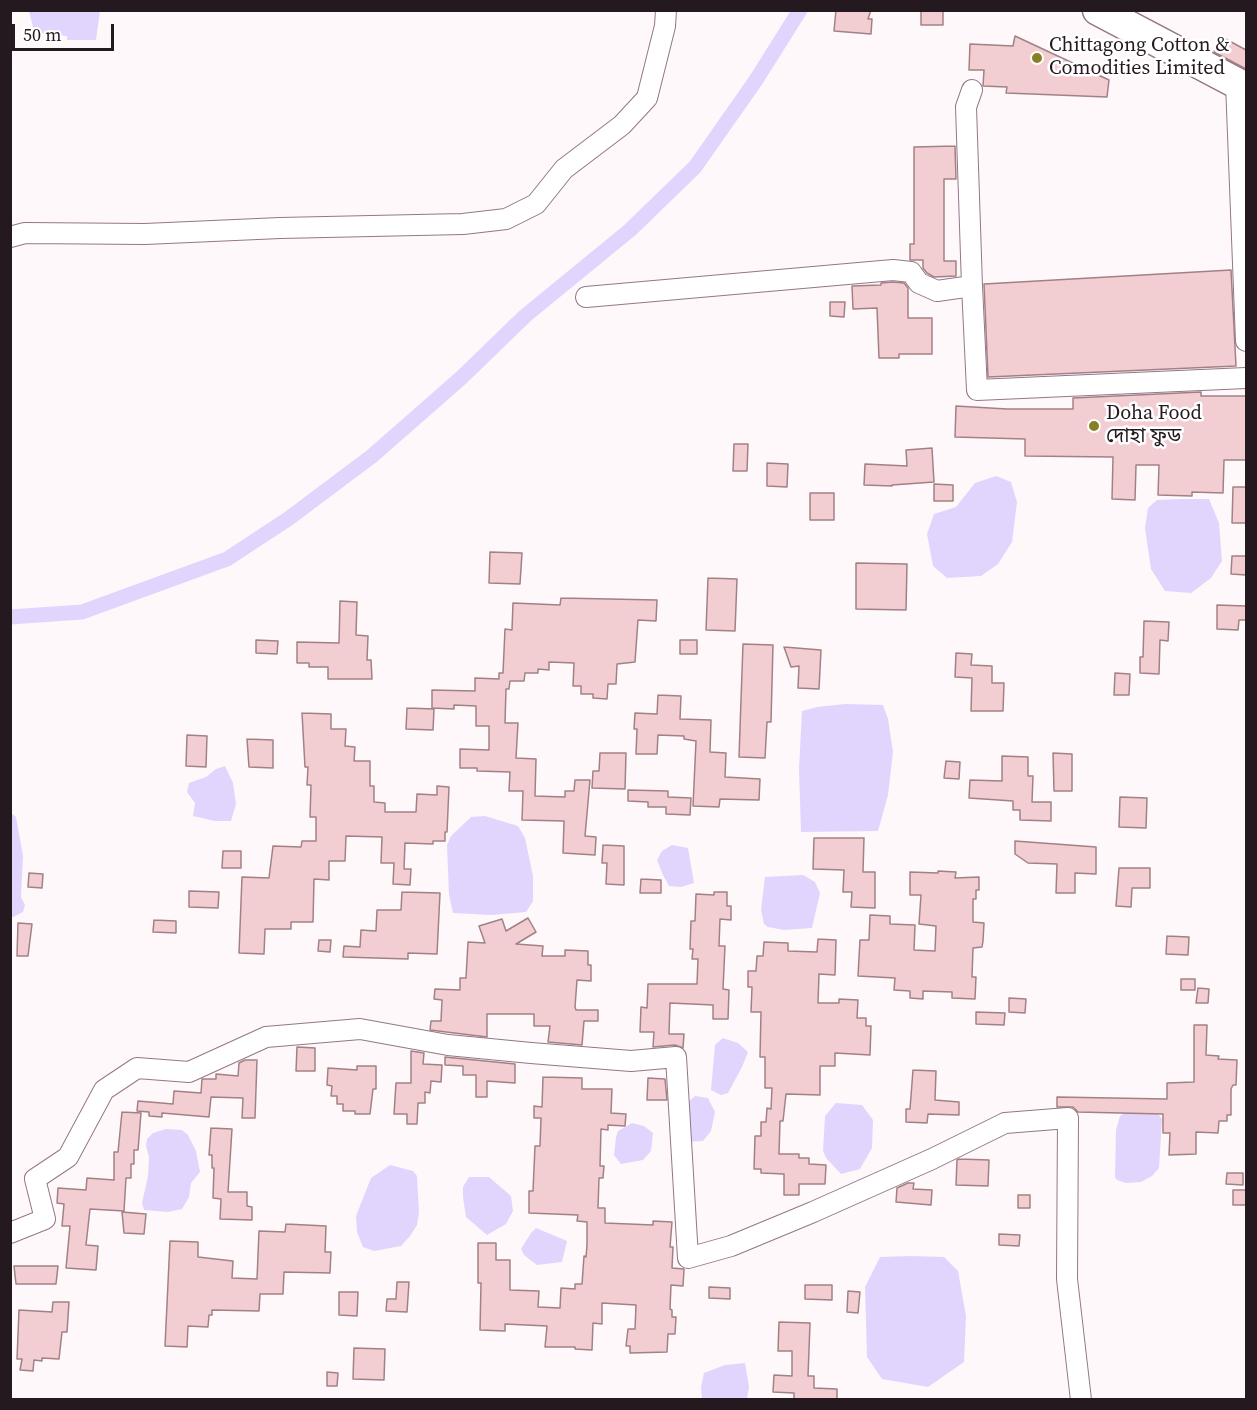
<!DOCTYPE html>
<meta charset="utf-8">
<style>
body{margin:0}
#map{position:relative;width:1257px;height:1410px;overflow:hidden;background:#fef8fb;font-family:"Source Serif 4",serif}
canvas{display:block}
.frame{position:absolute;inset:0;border:12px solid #24191f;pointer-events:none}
.scale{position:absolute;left:12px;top:24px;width:102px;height:27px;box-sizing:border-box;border:3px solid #24191f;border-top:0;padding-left:8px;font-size:18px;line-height:21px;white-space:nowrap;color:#24191f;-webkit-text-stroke:4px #fff;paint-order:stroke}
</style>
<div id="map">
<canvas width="1257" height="1410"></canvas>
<div class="frame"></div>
<div class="scale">50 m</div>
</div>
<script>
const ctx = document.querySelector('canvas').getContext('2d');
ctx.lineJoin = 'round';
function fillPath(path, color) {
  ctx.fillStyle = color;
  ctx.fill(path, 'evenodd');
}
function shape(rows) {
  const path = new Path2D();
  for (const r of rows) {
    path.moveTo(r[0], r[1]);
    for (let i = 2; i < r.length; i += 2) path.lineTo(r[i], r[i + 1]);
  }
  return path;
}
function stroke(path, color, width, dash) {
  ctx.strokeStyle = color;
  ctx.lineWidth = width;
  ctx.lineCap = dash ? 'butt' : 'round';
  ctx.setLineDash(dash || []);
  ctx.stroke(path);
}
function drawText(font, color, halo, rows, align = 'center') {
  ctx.font = font + ' "Source Serif 4","Noto Sans Bengali",serif';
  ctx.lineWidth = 5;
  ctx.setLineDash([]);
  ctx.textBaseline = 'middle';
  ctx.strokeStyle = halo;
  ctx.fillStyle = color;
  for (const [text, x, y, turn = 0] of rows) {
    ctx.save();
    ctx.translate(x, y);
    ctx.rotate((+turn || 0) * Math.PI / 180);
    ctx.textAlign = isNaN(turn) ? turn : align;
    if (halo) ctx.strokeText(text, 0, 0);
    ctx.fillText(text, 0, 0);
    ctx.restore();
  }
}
fillPath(shape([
 [29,11,100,11,96,40,67,40,67,36,40,33,33,27],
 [996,476,1011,482,1017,502,1012,542,998,564,981,576,947,578,933,566,927,534,934,514,956,507,975,483],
 [1182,499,1209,499,1219,523,1222,561,1211,578,1191,593,1165,591,1151,569,1145,528,1148,508,1157,500],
 [845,704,883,705,888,719,893,752,888,795,878,831,801,832,799,769,802,711,817,707],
 [225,766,233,783,236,804,231,821,215,821,193,816,195,803,187,792,189,783,206,777,216,769],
 [11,813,16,817,23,856,21,897,25,905,23,912,11,918],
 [485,816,518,826,525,838,533,876,533,901,526,912,491,915,453,913,449,895,447,845,451,836,471,817],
 [672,845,688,848,694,883,681,887,669,886,663,875,657,860,662,851],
 [803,875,815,882,820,893,812,928,784,930,768,927,764,924,761,910,765,877],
 [723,1038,738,1043,748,1052,742,1067,728,1093,721,1095,711,1090,715,1045],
 [695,1096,708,1098,715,1112,711,1131,703,1141,686,1142,687,1103],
 [836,1103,862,1105,873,1120,872,1148,860,1169,841,1174,826,1158,823,1151,825,1116],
 [1124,1113,1158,1114,1162,1119,1159,1168,1152,1176,1141,1182,1126,1183,1117,1180,1115,1177,1116,1130,1120,1116],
 [632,1123,644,1126,653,1133,651,1151,643,1160,621,1164,614,1155,616,1137,618,1131],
 [166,1129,182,1130,188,1135,196,1151,200,1172,191,1183,189,1197,182,1209,168,1212,144,1210,142,1203,148,1176,149,1157,146,1146,147,1139,153,1133],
 [390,1165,413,1171,417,1176,419,1212,417,1225,410,1236,401,1246,374,1251,363,1247,357,1232,356,1216,371,1178],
 [469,1177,489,1177,511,1196,513,1211,506,1224,487,1235,466,1217,463,1197,463,1187],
 [536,1228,567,1241,562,1262,537,1265,524,1255,521,1249,531,1233],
 [911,1256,944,1257,958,1271,966,1316,964,1362,928,1387,882,1379,867,1357,865,1287,880,1257],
 [745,1363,749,1387,747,1399,702,1399,701,1387,704,1373,725,1365]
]), '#e1d5fe');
stroke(shape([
 [10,617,82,612,227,559,288,519,372,456,461,378,525,316,630,230,695,167,756,80,800,10]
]), '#e1d5fe', 15);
const building = shape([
 [836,10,871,10,868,19,872,19,871,34,834,31,836,10],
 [921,10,943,10,943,25,921,25,921,10],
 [1015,36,1109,80,1107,97,1006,93,1007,87,983,86,984,70,969,70,970,44,1013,46,1015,36],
 [1222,37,1246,50,1246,69,1214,52,1222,37],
 [955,146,956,179,944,179,944,261,956,261,956,276,934,277,927,273,923,268,923,260,910,260,910,244,914,244,914,147,955,146],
 [1231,270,1236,366,988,377,984,284,1231,270],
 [893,282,904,283,908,288,908,318,932,318,932,354,899,354,899,358,879,358,877,308,853,309,852,286,881,285,881,283,893,282],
 [830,302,845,302,844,317,830,316,830,302],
 [1201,392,1201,396,1246,396,1246,460,1224,460,1223,493,1192,492,1192,496,1158,495,1159,465,1136,465,1135,500,1112,499,1113,457,1025,456,1025,439,955,437,956,406,1007,409,1073,409,1073,398,1201,392],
 [734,444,748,444,747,471,733,471,734,444],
 [932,448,934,482,892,485,892,486,864,485,865,464,907,466,906,450,932,448],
 [767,463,788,464,787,487,767,486,767,463],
 [934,484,953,485,953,501,934,501,934,484],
 [1233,487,1246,487,1246,523,1232,523,1233,487],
 [810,493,834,493,834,520,810,520,810,493],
 [490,552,522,553,520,584,489,583,490,552],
 [1232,556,1246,556,1246,575,1231,574,1232,556],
 [856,563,907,564,906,610,856,609,856,563],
 [708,578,737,579,735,631,706,630,708,578],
 [561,598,657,600,656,621,638,620,635,662,617,664,616,684,608,684,607,699,593,698,593,694,581,694,581,686,573,686,574,663,549,662,549,670,538,669,538,673,525,673,524,681,510,681,509,689,506,689,505,723,518,723,516,758,536,759,535,796,565,797,565,791,574,791,575,780,590,780,585,836,596,837,595,855,563,853,564,821,522,820,523,791,509,791,510,772,477,771,477,768,460,768,460,749,489,750,489,726,476,726,476,706,454,705,454,709,432,708,432,690,475,691,475,678,499,679,499,673,503,673,505,629,512,630,513,603,560,605,561,598],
 [340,601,357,602,356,635,368,636,367,660,371,660,372,679,328,679,328,667,309,667,309,663,297,663,297,642,339,643,340,601],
 [1217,605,1246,606,1246,620,1239,620,1238,630,1217,629,1217,605],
 [1144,621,1169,622,1168,641,1160,640,1159,674,1140,673,1140,657,1143,657,1144,621],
 [256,640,278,641,277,654,256,653,256,640],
 [680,640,697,640,697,654,680,654,680,640],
 [743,644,773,645,771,722,767,722,765,758,739,757,743,644],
 [784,647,821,650,819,689,798,688,799,666,791,667,784,647],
 [956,653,972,654,971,665,992,666,992,683,1004,683,1003,711,971,711,972,678,955,677,956,653],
 [1115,673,1130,674,1129,695,1114,695,1115,673],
 [658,695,681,696,680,719,711,720,710,752,726,753,725,777,760,779,759,800,720,799,719,807,693,806,696,741,684,739,684,736,658,735,657,754,636,754,637,729,634,729,635,713,657,714,658,695],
 [407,708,434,709,433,730,406,729,407,708],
 [302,713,331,714,331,729,346,729,345,746,355,747,354,761,370,761,370,786,374,786,374,802,385,803,385,812,416,812,417,794,437,795,437,786,449,787,447,832,445,832,445,841,433,841,433,844,405,843,404,869,411,869,410,885,393,884,394,863,381,863,382,837,346,836,345,861,329,861,329,880,314,879,313,922,291,922,291,929,265,929,264,954,239,953,242,877,269,878,273,846,301,847,302,841,316,841,316,817,310,817,311,785,307,785,308,767,305,767,302,713],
 [187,735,207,736,206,767,186,766,187,735],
 [247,739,273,740,273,768,249,767,247,739],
 [600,753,626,753,625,789,592,788,593,771,599,771,600,753],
 [1053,753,1072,754,1072,791,1054,791,1053,753],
 [1002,756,1028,757,1028,776,1033,776,1032,802,1051,802,1051,821,1020,820,1020,810,1013,810,1013,801,969,798,970,780,1002,781,1002,756],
 [946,761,960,762,959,779,944,778,946,761],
 [628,790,668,791,668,797,691,798,690,815,666,814,666,807,648,807,648,802,628,801,628,790],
 [1120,797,1147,798,1146,828,1119,827,1120,797],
 [814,838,864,838,863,872,875,872,875,908,851,907,852,892,843,892,844,870,813,869,814,838],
 [1015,841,1096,847,1096,874,1075,873,1075,893,1056,893,1057,864,1028,863,1015,854,1015,841],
 [603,845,624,846,624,885,606,884,607,863,602,863,603,845],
 [223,851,241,851,241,868,222,868,223,851],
 [1119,868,1150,868,1150,888,1132,888,1131,907,1116,906,1119,868],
 [938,871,956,872,955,878,979,877,979,890,976,890,976,899,973,899,973,922,984,923,983,941,982,947,973,948,972,977,976,977,975,999,952,998,952,992,923,991,923,999,910,998,910,991,894,990,895,978,858,976,860,940,869,940,870,915,890,916,890,924,915,925,914,950,935,951,936,926,919,924,921,895,910,895,910,872,938,873,938,871],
 [29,873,43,874,42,888,28,887,29,873],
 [641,879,661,880,661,893,640,893,641,879],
 [189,891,219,892,218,908,189,907,189,891],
 [402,892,440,893,437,954,408,953,408,959,343,957,344,946,360,947,361,930,376,931,377,910,401,910,402,892],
 [714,892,727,892,727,906,731,906,731,920,720,919,719,946,725,946,723,989,729,990,728,1019,713,1019,713,1005,670,1003,669,1034,684,1034,683,1048,675,1045,653,1047,654,1032,640,1032,641,1007,647,1008,648,984,697,984,698,959,692,959,693,949,690,949,691,921,695,921,696,894,714,895,714,892],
 [528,918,536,932,516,944,543,946,542,956,565,956,565,950,588,951,588,965,591,965,591,981,577,980,575,1007,576,1010,598,1010,598,1021,584,1021,582,1045,548,1042,550,1026,534,1026,534,1014,487,1014,487,1037,430,1030,431,1021,441,1021,442,1000,434,999,435,989,460,990,460,978,466,978,468,942,485,943,479,926,502,919,506,931,528,918],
 [154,920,176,921,176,933,153,932,154,920],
 [18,923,32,924,28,956,17,956,18,923],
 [1167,936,1189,937,1188,955,1166,954,1167,936],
 [818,939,836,940,835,975,819,974,818,1003,839,1003,839,999,858,1000,857,1018,866,1018,866,1026,871,1026,870,1055,835,1053,835,1066,820,1066,820,1095,786,1094,783,1121,780,1121,779,1154,799,1154,799,1158,809,1158,809,1164,826,1165,825,1184,799,1184,799,1195,784,1195,784,1174,761,1173,761,1169,754,1169,755,1136,761,1136,761,1122,766,1122,767,1108,771,1109,772,1088,765,1088,765,1057,760,1057,761,1012,751,1012,752,987,748,987,748,971,756,971,757,956,763,956,764,942,788,943,788,951,817,952,818,939],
 [319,940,331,940,330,952,318,951,319,940],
 [1181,979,1195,979,1195,990,1181,990,1181,979],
 [1198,988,1209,989,1208,1003,1196,1003,1198,988],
 [1009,998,1026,999,1025,1013,1009,1012,1009,998],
 [976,1012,1005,1013,1004,1025,976,1024,976,1012],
 [1194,1025,1207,1025,1206,1055,1219,1056,1218,1059,1237,1060,1236,1085,1233,1085,1231,1089,1231,1115,1227,1115,1227,1121,1219,1121,1218,1133,1196,1132,1196,1154,1169,1155,1170,1133,1163,1133,1163,1114,1078,1112,1073,1107,1057,1107,1057,1097,1167,1099,1167,1083,1194,1082,1194,1025],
 [297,1047,315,1048,315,1071,296,1071,297,1047],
 [411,1051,424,1053,423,1064,442,1065,441,1082,431,1081,430,1093,425,1092,425,1103,418,1103,417,1124,407,1124,407,1114,394,1114,396,1083,411,1083,411,1051],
 [445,1057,515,1064,515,1083,487,1081,487,1097,476,1097,476,1075,463,1075,463,1066,445,1065,445,1057],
 [245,1060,257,1060,255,1118,242,1118,243,1098,211,1097,209,1117,162,1113,162,1117,149,1116,149,1112,137,1111,138,1101,173,1104,174,1091,201,1093,202,1079,216,1079,216,1074,238,1076,239,1063,245,1060],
 [357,1066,376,1066,376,1089,373,1089,370,1114,355,1114,355,1111,343,1111,343,1104,337,1104,337,1096,331,1096,332,1086,327,1085,328,1068,357,1070,357,1066],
 [913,1070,936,1071,935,1100,959,1102,959,1115,928,1114,927,1123,906,1122,906,1109,910,1109,913,1070],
 [543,1077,582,1078,582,1089,612,1089,611,1113,626,1114,625,1126,608,1125,608,1130,601,1129,600,1166,604,1166,603,1178,599,1178,598,1208,605,1208,605,1223,653,1225,653,1221,672,1222,670,1247,673,1247,672,1268,684,1269,683,1286,671,1285,670,1309,672,1310,672,1317,676,1317,675,1334,668,1334,667,1352,630,1353,630,1346,626,1346,628,1329,635,1329,636,1305,602,1303,602,1324,593,1323,592,1350,575,1349,575,1347,545,1347,547,1326,505,1324,505,1331,480,1330,481,1283,478,1283,478,1243,496,1243,496,1260,510,1260,510,1290,539,1291,538,1307,560,1308,561,1288,575,1289,575,1284,582,1284,584,1256,586,1257,587,1245,587,1222,577,1221,578,1215,529,1213,529,1191,533,1191,535,1146,540,1146,541,1118,534,1118,534,1106,542,1107,543,1077],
 [648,1078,665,1079,667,1100,647,1100,648,1078],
 [122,1112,141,1113,138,1150,134,1150,134,1164,131,1164,131,1178,126,1178,124,1211,90,1209,86,1245,98,1246,96,1270,66,1268,70,1226,62,1226,64,1204,57,1203,58,1188,86,1190,87,1178,114,1180,114,1152,118,1152,122,1112],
 [211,1128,232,1129,228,1192,247,1192,247,1206,252,1207,252,1220,220,1219,221,1199,213,1198,214,1168,212,1168,212,1155,209,1155,211,1128],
 [959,1159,989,1160,988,1186,956,1185,957,1160,959,1159],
 [1227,1173,1243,1173,1243,1185,1226,1184,1227,1173],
 [908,1183,914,1183,913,1189,932,1190,931,1205,896,1202,897,1188,908,1183],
 [1233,1190,1246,1190,1246,1205,1233,1205,1233,1190],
 [1018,1195,1030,1195,1030,1208,1018,1208,1018,1195],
 [122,1212,146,1214,144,1234,124,1233,122,1212],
 [286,1224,326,1226,325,1252,331,1252,330,1273,284,1272,283,1294,260,1294,259,1311,212,1310,212,1315,209,1315,208,1327,188,1326,187,1347,165,1346,170,1241,198,1242,198,1257,233,1261,232,1278,257,1279,259,1231,285,1232,286,1224],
 [999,1234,1020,1235,1019,1246,999,1245,999,1234],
 [14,1266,58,1266,56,1284,16,1284,14,1266],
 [397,1282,409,1282,407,1312,386,1311,387,1299,396,1299,397,1282],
 [805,1285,832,1285,832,1300,805,1299,805,1285],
 [709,1287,730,1288,730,1299,709,1298,709,1287],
 [848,1291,860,1292,858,1313,847,1312,848,1291],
 [339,1292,358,1292,357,1316,339,1315,339,1292],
 [53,1302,69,1302,67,1332,62,1332,59,1359,42,1358,42,1361,34,1360,33,1371,20,1370,22,1359,17,1359,19,1310,52,1312,53,1302],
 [779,1322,810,1323,808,1376,814,1376,814,1388,837,1389,837,1400,794,1400,794,1393,773,1392,774,1375,792,1376,792,1351,778,1351,779,1322],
 [354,1348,385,1349,384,1380,353,1379,354,1348],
 [327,1372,338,1373,337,1386,327,1386,327,1372]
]);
fillPath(building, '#f2ced3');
stroke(building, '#a28185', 1.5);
const minor = shape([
 [1236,83,1246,341],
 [10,237,25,233,145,234,280,228,463,224,506,219,536,204,564,169,622,125,647,98,665,26,666,10],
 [972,286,977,390,1246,378],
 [586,297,893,270,911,272,919,283,937,291,972,286,966,107,972,90],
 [10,1233,45,1219,35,1179,68,1157,104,1090,137,1068,189,1072,266,1037,360,1029,448,1045,531,1053,631,1061,676,1057,688,1258,731,1246,813,1212,932,1159,1005,1123,1068,1118,1067,1279,1081,1400]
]);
const highway = shape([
 [1098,10,1246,88]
]);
stroke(minor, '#947786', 22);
stroke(highway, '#947786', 33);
stroke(minor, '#fff', 20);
stroke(highway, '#fff', 30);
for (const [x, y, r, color] of [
 [1037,58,6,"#877f26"],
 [1094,426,6,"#877f26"]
]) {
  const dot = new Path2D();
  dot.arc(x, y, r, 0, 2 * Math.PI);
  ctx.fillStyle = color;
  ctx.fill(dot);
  stroke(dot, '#fff', 2);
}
drawText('20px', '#24191f', '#fff', [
 ["Chittagong Cotton &",1049,46],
 ["Comodities Limited",1049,69],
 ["Doha Food",1106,414],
 ["দোহা ফুড",1106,437]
], 'left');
</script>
